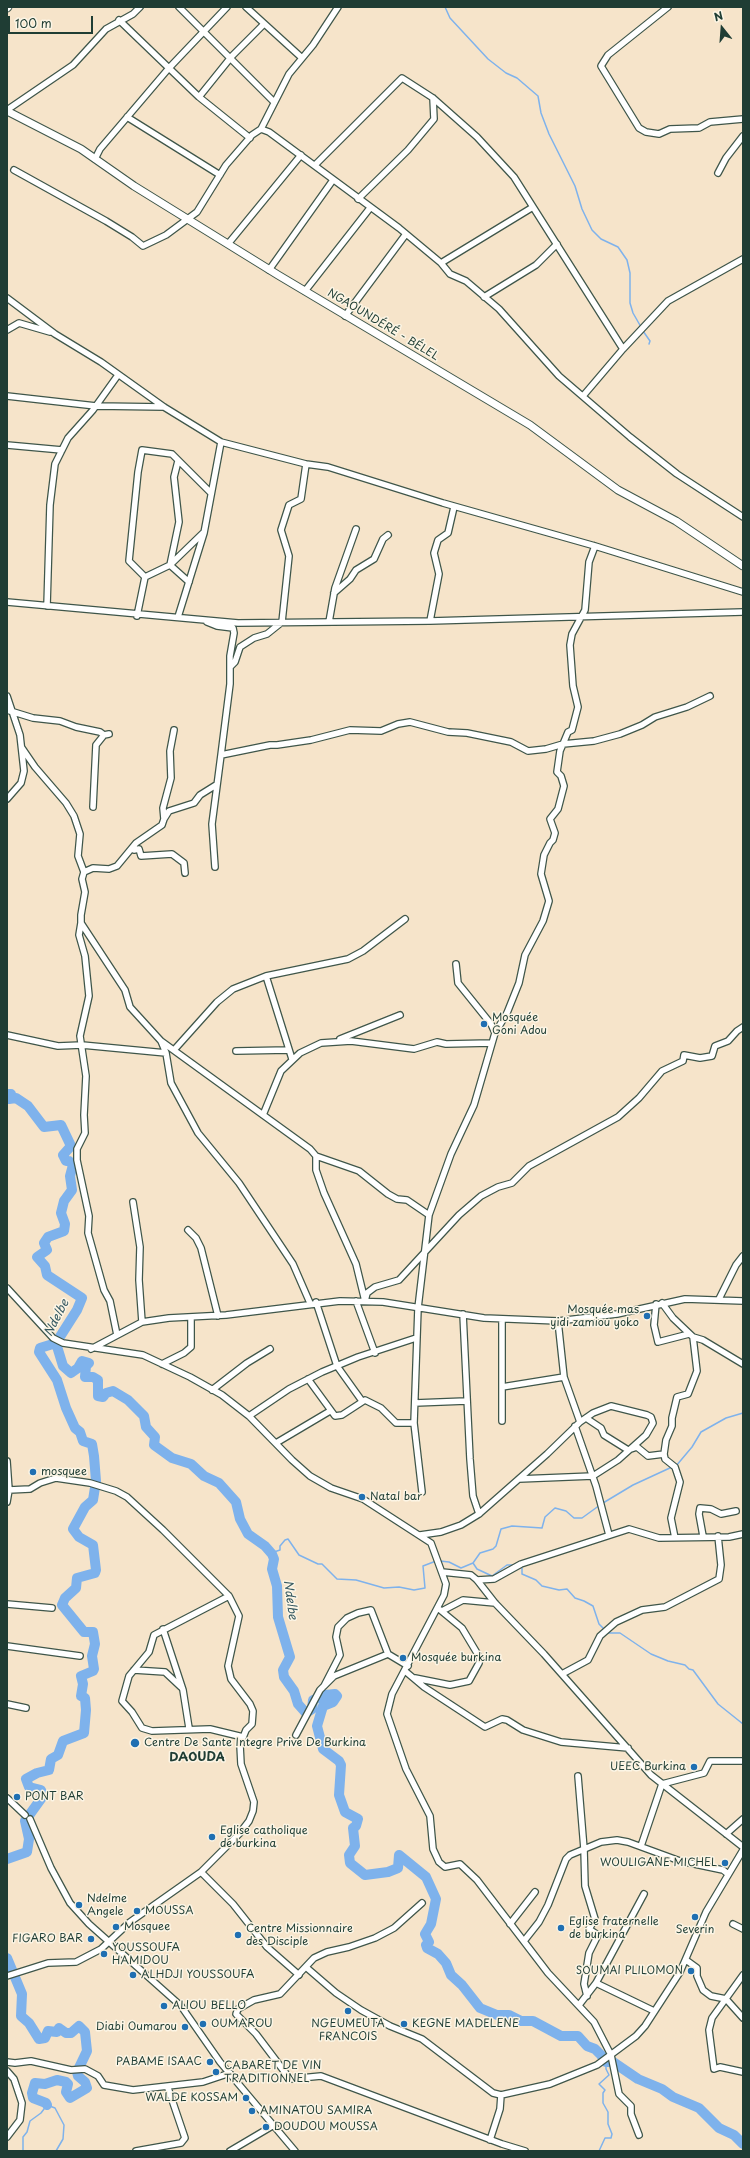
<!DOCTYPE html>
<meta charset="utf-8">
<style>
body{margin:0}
#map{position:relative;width:750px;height:2158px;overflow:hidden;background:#f6e4ca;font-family:"Playpen Sans",sans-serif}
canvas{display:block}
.frame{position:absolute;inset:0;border:8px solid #1f3d34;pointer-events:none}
.north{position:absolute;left:702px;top:8px;width:40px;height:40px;-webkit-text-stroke:3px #fcf5e5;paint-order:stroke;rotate:343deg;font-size:11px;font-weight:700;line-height:16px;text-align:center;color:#1f3d34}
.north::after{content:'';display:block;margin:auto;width:14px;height:18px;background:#1f3d34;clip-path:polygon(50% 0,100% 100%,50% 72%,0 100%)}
.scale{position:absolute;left:8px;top:16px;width:85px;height:18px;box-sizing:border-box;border:2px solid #1f3d34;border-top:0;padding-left:5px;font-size:12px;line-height:14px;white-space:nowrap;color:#1f3d34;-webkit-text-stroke:3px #fcf5e5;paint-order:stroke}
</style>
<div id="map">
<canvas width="750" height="2158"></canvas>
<div class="frame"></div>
<div class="north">N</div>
<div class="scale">100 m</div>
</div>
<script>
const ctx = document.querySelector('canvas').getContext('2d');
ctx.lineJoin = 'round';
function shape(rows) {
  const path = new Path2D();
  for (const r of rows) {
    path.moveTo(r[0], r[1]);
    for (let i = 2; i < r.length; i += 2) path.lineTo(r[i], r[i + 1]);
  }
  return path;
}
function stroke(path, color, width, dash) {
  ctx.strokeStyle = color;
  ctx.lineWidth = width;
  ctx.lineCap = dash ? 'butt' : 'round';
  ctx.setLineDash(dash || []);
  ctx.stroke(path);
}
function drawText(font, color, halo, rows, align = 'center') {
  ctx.font = font + ' "Playpen Sans",sans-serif';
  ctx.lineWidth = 3;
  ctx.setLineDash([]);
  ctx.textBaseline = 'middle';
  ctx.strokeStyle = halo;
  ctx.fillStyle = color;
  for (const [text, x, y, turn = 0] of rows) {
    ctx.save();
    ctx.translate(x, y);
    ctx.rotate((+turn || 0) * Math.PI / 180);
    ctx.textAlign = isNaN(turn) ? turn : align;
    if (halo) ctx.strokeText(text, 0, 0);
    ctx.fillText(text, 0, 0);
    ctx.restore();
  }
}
stroke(shape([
 [445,7,450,18,488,59,506,73,517,78,538,96,541,113,549,134,575,186,582,209,592,230,601,239,618,247,627,260,630,273,630,303,633,313,641,327],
 [643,331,650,341,649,344],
 [676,1466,692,1447,701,1432,726,1418,743,1413],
 [603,1503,633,1485,672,1467],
 [271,1553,280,1550,280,1546,285,1540,288,1539,299,1555,318,1564,322,1564,337,1579,356,1580,384,1588,399,1587,414,1590,425,1588,423,1566,436,1561],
 [440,1561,449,1562,461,1568,473,1563],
 [473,1563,477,1569,492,1576,507,1565,515,1565],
 [473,1563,480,1553,493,1549,496,1546,501,1529,512,1526,542,1528,545,1517,555,1508,566,1511,574,1518,582,1518,600,1505],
 [519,1566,522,1568,522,1574,536,1580,542,1586,559,1590,567,1589,575,1598,584,1601,593,1606,599,1624,605,1630],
 [608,1633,620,1633,651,1654,668,1661,685,1665,689,1669,693,1670,718,1704,743,1724],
 [23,2151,23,2137,27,2132,30,2121,41,2113,47,2105,55,2108,64,2125,63,2139,56,2151],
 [599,2151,605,2138,611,2138,612,2134,608,2124,608,2112,603,2103,603,2093,605,2090,599,2084,609,2075,606,2069,606,2062]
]), '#7eb2ec', 1.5);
stroke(shape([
 [7,1094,11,1094,9,1099,16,1098,28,1106,44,1127,61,1125,71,1146,63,1155,66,1161,69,1161,73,1165,70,1176,72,1190,64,1201,61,1213,65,1224,64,1231,48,1237,44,1243,47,1250,37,1257,45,1266,47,1275,82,1298,77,1310,56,1343,63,1366,71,1373,78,1368,82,1361,89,1363,86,1366,85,1377,93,1377,98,1380,98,1396,103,1397,106,1393,113,1391,128,1400,144,1416,146,1427,155,1437,154,1445,172,1458,191,1464,204,1476,219,1483,236,1502,240,1519,248,1534,265,1546,272,1554,274,1559,272,1569,277,1586,278,1617,290,1657,283,1670,284,1677,294,1691,298,1704,306,1713,312,1709,313,1700,325,1695,335,1694,337,1696,333,1702,323,1706,317,1726,323,1749,339,1761,341,1765,339,1795,345,1812,358,1819,356,1826,353,1828,355,1846,349,1855,350,1863,365,1875,388,1872,398,1868,399,1855,426,1877,436,1899,431,1924,425,1934,429,1942,426,1945,427,1948,438,1954,446,1963,451,1975,462,1985,480,2008,497,2015,509,2015,521,2021,533,2021,561,2036,578,2036,587,2046,595,2049,601,2055,606,2062,613,2062,638,2079,662,2089,673,2097,699,2108,719,2128,734,2135,743,2144],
 [7,1859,27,1852,29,1839,25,1821,43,1796,41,1790,29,1787,26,1779,37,1773,49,1770,51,1759,58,1755,63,1741,84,1733,86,1710,85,1698,81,1696,83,1684,81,1676,93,1671,94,1669,92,1656,95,1644,93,1632,84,1632,62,1605,65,1598,76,1588,77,1578,95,1573,96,1570,93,1545,79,1537,73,1529,85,1507,93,1500,96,1481,94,1456,92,1444,83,1441,80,1432,75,1428,66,1408,57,1380,39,1352,40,1348,56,1343],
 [7,1958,22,1994,21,2016,29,2023,39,2039,45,2038,48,2031,57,2032,59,2028,66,2033,71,2033,79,2026,85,2032,87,2051,77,2072,78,2076,85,2082,87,2088,70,2098,66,2092,68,2084,66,2082,57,2080,45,2084,35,2083,32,2093,33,2098,46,2103,47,2105]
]), '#7eb2ec', 10);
const street = shape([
 [179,7,274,102],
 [246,7,302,58],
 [668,7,608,55,601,66,639,128,646,132,659,134,670,129,699,128,710,122,743,119],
 [119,20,199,97,250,138],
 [199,97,232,56,264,24],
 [7,110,73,65,106,29,133,14,140,7],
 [127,117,220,175],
 [261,129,269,132,399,228,441,263,450,274,466,281,499,309,559,376,630,437,677,474,743,517],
 [95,159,100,149,169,68,227,7],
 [315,165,402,78,433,98,477,137,514,177,623,349],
 [14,170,106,221,132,237,143,246,166,235,197,212,226,165,252,135,261,129,289,74,313,45,338,7],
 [718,173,726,158,743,136],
 [358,199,408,150,434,119,433,98],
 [228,244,301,155],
 [441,263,533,207],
 [269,270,333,180],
 [305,291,370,208],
 [484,297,536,265,557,244],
 [7,298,55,334,101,362,164,407,221,442,204,533,178,617],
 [345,316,406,234],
 [7,330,19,323,50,332],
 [7,396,96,406,164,407],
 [583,396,623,349,668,301,743,259],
 [221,442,306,464,328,467,443,503,595,546,743,592],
 [7,445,62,450],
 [178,461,174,477,179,522,170,565,189,582],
 [145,577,170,565,203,533],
 [334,593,350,579,356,570,374,559,383,539,388,535],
 [7,602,238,623,430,621,743,612],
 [47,606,50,505,55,464,68,438,93,410,118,375],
 [137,616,145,577,129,561,138,472,142,450,172,454,211,493],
 [430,621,439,574,434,553,438,540,448,533,454,507],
 [207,622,217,626,233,628,234,633,230,656,230,684,221,755],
 [329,622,335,588,356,529],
 [231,666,235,662,240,647,254,638,267,634,282,622,289,556,281,530,289,505,301,499,306,464],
 [7,696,20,735,24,771,21,783,7,799],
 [7,710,33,718,60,721,76,727,100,732,104,735,109,734],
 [22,748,35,767,66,803,74,816,80,834,78,856,84,872],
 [93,807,96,745,104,735],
 [164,819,169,811,194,803,200,795,216,785],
 [132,848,134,850,139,849,141,856,172,854,184,863,185,873],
 [215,867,212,824,221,755,270,745,277,745,311,740,350,730,381,731,398,724,410,722,448,732,467,733,511,742,528,751,546,749,563,744,568,732,572,730,578,707,573,686,570,645,572,634,585,610,589,562,595,546],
 [81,923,81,915,85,892,82,879,84,872,93,868,109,869,117,866,136,843,162,825,164,819,163,808,171,778,170,751,174,730],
 [456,964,458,983,491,1024,495,1033],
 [266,976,292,1059],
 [7,1035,58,1046,82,1045,166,1053],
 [340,1039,400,1015],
 [161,1041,310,1149,316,1156,316,1170,324,1193,356,1264,365,1301],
 [174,1050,217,1002,233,989,266,976,348,959,363,951,405,919],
 [236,1051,289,1050],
 [263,1115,281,1071,300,1053,321,1043,351,1041,414,1049,437,1042,446,1044,491,1043],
 [316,1156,359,1171,388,1194,397,1199,407,1200,429,1215],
 [133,1202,140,1247,139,1280,142,1322],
 [188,1230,196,1238,201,1248,218,1316],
 [7,1288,53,1338,63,1343,143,1355,190,1377,222,1395,249,1416,292,1460,310,1476,331,1488,363,1499,431,1543,446,1584,444,1595,392,1694,387,1714,406,1769,430,1816,433,1849,439,1862,445,1867,460,1864,477,1880,548,1973,594,2022,611,2055,619,2094,631,2106,631,2114,639,2135],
 [719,1299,736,1265,743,1256],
 [356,1301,375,1353],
 [365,1301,367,1293,375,1287,399,1280,459,1215,481,1196,498,1187,512,1183,529,1166,618,1117,639,1098,662,1071,683,1061,684,1055,700,1058,712,1056,715,1046,728,1041,737,1031,743,1027],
 [316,1302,337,1366,362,1401],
 [662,1303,673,1318,693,1337,703,1340,743,1364],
 [656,1304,654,1325,658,1342,689,1334],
 [463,1314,470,1459,473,1496,479,1514],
 [117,1335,110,1301,104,1290,88,1233,89,1216,77,1160,77,1149,85,1133,84,1115,86,1076,80,1036,89,996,85,956,79,935,81,923,125,990,130,1007,161,1041,166,1053,171,1083,198,1133,239,1183,293,1264,310,1303],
 [91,1349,142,1322,169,1318,226,1315,340,1301,383,1302,484,1318,558,1321,617,1314,685,1299,743,1301],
 [162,1364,184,1353,191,1347,191,1317],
 [308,1379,335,1416,342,1415,365,1400,381,1408,396,1423,414,1423],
 [502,1387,564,1377],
 [212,1390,247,1363,270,1349],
 [415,1403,466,1401],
 [249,1416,289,1389,322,1372,358,1357,416,1338],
 [586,1418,601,1428,604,1435,628,1450,637,1447,648,1456,664,1454],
 [502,1421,502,1319],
 [575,1426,596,1486,609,1535],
 [276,1443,330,1411],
 [7,1461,9,1490,7,1502],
 [519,1479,593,1476,618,1460,646,1435,653,1423,651,1417,647,1415,611,1406,593,1413,580,1422],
 [422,1492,414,1423,418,1308,429,1215,451,1154,474,1105,495,1033,507,1013,519,983,525,955,543,921,549,901,541,874,544,855,550,843,553,840,555,833,550,819,558,809,564,786,561,776,557,772,560,751,563,744,594,741,620,734,642,725,655,717,687,707,710,696],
 [420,1535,441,1532,461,1525,479,1514,547,1454,580,1422,564,1377,558,1321],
 [703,1536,699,1514,700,1508,711,1509,721,1514,736,1511],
 [675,1538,671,1518,680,1482,675,1467,665,1459,664,1454,666,1440,672,1426,672,1418,677,1397,688,1394,697,1371,693,1337],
 [442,1572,471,1575,477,1580,495,1603,544,1654,651,1775,743,1847],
 [477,1580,494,1579,521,1564,629,1529,659,1538,729,1537,743,1534],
 [229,1596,154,1635,149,1652,129,1676,122,1701,132,1712,142,1728,152,1731,210,1729,243,1737],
 [7,1604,52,1608],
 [442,1611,463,1600,495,1603],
 [163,1629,183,1690,189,1728],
 [7,1646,80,1656],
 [134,1670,165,1672,181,1687],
 [405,1671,424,1687,485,1727,502,1719,507,1720,523,1730,561,1742,628,1748],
 [562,1674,588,1660,600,1636,616,1622,642,1610,665,1607,719,1579,721,1565,718,1536],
 [415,1678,450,1685,469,1681,479,1663,480,1658,462,1628,439,1609],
 [324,1686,340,1655,336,1637,338,1627,347,1618,358,1613,371,1610,388,1654,408,1666],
 [7,1704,26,1708],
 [296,1735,320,1690,334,1676,388,1654],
 [578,1776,584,1849,585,1886,595,1919,589,1929,598,1935,589,1953,584,1984,587,1996],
 [7,1798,25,1815],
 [30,1819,51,1868,70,1903,89,1924,181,2006,220,2062,295,2151],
 [726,1834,743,1819],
 [641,1846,662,1784,704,1773,710,1761,743,1761],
 [201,1872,233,1904,267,1947,299,1975],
 [422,1903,394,1928,375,1938,349,1947,327,1952,314,1958,280,1994,254,2000,238,2009,236,2014,256,2034,290,2079,321,2076,502,2144,525,2151],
 [510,1924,535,1892],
 [733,1924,743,1929],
 [524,1941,539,1922,548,1905,566,1859,570,1855,601,1842,617,1840,628,1842,680,1861,723,1870,728,1874],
 [686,1960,697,1968,697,1976,703,1990,711,1996,726,1999,743,2018],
 [307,1968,336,1993,361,2010,390,2026,422,2039,493,2093,501,2095,550,2084,597,2065,636,2036,645,2026,680,1972,706,1912,743,1850],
 [743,1975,712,2018,709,2030,714,2069,720,2067,743,2072],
 [7,1976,48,1963,76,1962,101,1949,130,1922,201,1872,239,1834,249,1821,253,1811,254,1802,241,1764,240,1745,246,1730,252,1724,253,1711,250,1704,231,1679,228,1666,239,1616,229,1596,163,1530,127,1497,116,1491,90,1483,56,1478,40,1483,30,1489,9,1490],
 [596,1983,654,2011],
 [579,2005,596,1983,644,1894],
 [7,2062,15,2063,31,2061,71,2070,85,2069,98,2076,104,2085,133,2090,203,2082,230,2073],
 [7,2071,14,2079,22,2103,20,2120,7,2137],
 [490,2140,500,2109,501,2095],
 [136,2151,181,2143,185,2138,168,2088],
 [230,2151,274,2125]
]);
const secondary = shape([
 [7,8,8,7],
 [7,111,81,149,134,186,278,275,530,425,618,490,676,521,743,566]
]);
stroke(street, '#3f564a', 8);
stroke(secondary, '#3f564a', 9);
stroke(street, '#fff', 5.5);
stroke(secondary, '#fff', 7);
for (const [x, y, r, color] of [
 [484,1024,4,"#1f6fb2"],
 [647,1316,4,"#1f6fb2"],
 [33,1472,4,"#1f6fb2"],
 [362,1497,4,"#1f6fb2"],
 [403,1658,4,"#1f6fb2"],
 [135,1743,5,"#1f6fb2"],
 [694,1767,4,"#1f6fb2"],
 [17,1797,4,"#1f6fb2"],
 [212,1837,4,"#1f6fb2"],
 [725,1863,4,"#1f6fb2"],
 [79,1905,4,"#1f6fb2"],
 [137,1911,4,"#1f6fb2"],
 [695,1917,4,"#1f6fb2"],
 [116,1927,4,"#1f6fb2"],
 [561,1928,4,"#1f6fb2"],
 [238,1935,4,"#1f6fb2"],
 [91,1939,4,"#1f6fb2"],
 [104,1954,4,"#1f6fb2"],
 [691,1971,4,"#1f6fb2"],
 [133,1975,4,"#1f6fb2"],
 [164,2006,4,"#1f6fb2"],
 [348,2011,4,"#1f6fb2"],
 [203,2024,4,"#1f6fb2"],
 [404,2024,4,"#1f6fb2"],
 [185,2027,4,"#1f6fb2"],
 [210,2062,4,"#1f6fb2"],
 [216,2072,4,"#1f6fb2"],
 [246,2098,4,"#1f6fb2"],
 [252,2111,4,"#1f6fb2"],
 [266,2127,4,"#1f6fb2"]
]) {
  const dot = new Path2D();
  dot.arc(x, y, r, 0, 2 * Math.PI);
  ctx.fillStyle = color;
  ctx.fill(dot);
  stroke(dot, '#fcf5e5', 1.5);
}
drawText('11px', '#1f3d34', '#fcf5e5', [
 ["NGAOUNDÉRÉ - BÉLEL",383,325,31]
]);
drawText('11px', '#1f3d34', '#fcf5e5', [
 ["Mosquée",492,1018],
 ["Goni Adou",492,1031],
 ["Mosquée mas",639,1310,"right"],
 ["yidi zamiou yoko",639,1323,"right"],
 ["mosquee",41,1472],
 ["Natal bar",370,1497],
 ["Mosquée burkina",411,1658],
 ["Centre De Sante Integre Prive De Burkina",144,1743],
 ["UEEC Burkina",686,1767,"right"],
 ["PONT BAR",25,1797],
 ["Eglise catholique",220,1831],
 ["de burkina",220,1844],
 ["WOULIGANE MICHEL",717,1863,"right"],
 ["Ndelme",87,1899],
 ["Angele",87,1912],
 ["MOUSSA",145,1911],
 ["Eglise fraternelle",569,1922],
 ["de burkina",569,1935],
 ["Mosquee",124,1927],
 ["Centre Missionnaire",246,1929],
 ["des Disciple",246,1942],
 ["Severin",695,1930,"center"],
 ["FIGARO BAR",83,1939,"right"],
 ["YOUSSOUFA",112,1948],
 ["HAMIDOU",112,1961],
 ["SOUMAI PLILOMON",683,1971,"right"],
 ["ALHDJI YOUSSOUFA",141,1975],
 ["ALIOU BELLO",172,2006],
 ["OUMAROU",211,2024],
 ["NGEUMEUTA",348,2024,"center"],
 ["FRANCOIS",348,2037,"center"],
 ["KEGNE MADELENE",412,2024],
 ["Diabi Oumarou",177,2027,"right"],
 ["PABAME ISAAC",202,2062,"right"],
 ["CABARET DE VIN",224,2066],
 ["TRADITIONNEL",224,2079],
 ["WALDE KOSSAM",238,2098,"right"],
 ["AMINATOU SAMIRA",260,2111],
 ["DOUDOU MOUSSA",274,2127]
], 'left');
drawText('italic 12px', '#375a62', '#fcf5e5', [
 ["Ndelbe",57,1318,-63],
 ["Ndelbe",290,1600,82]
]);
drawText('bold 12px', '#1f3d34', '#fcf5e5', [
 ["DAOUDA",197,1758]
]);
</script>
